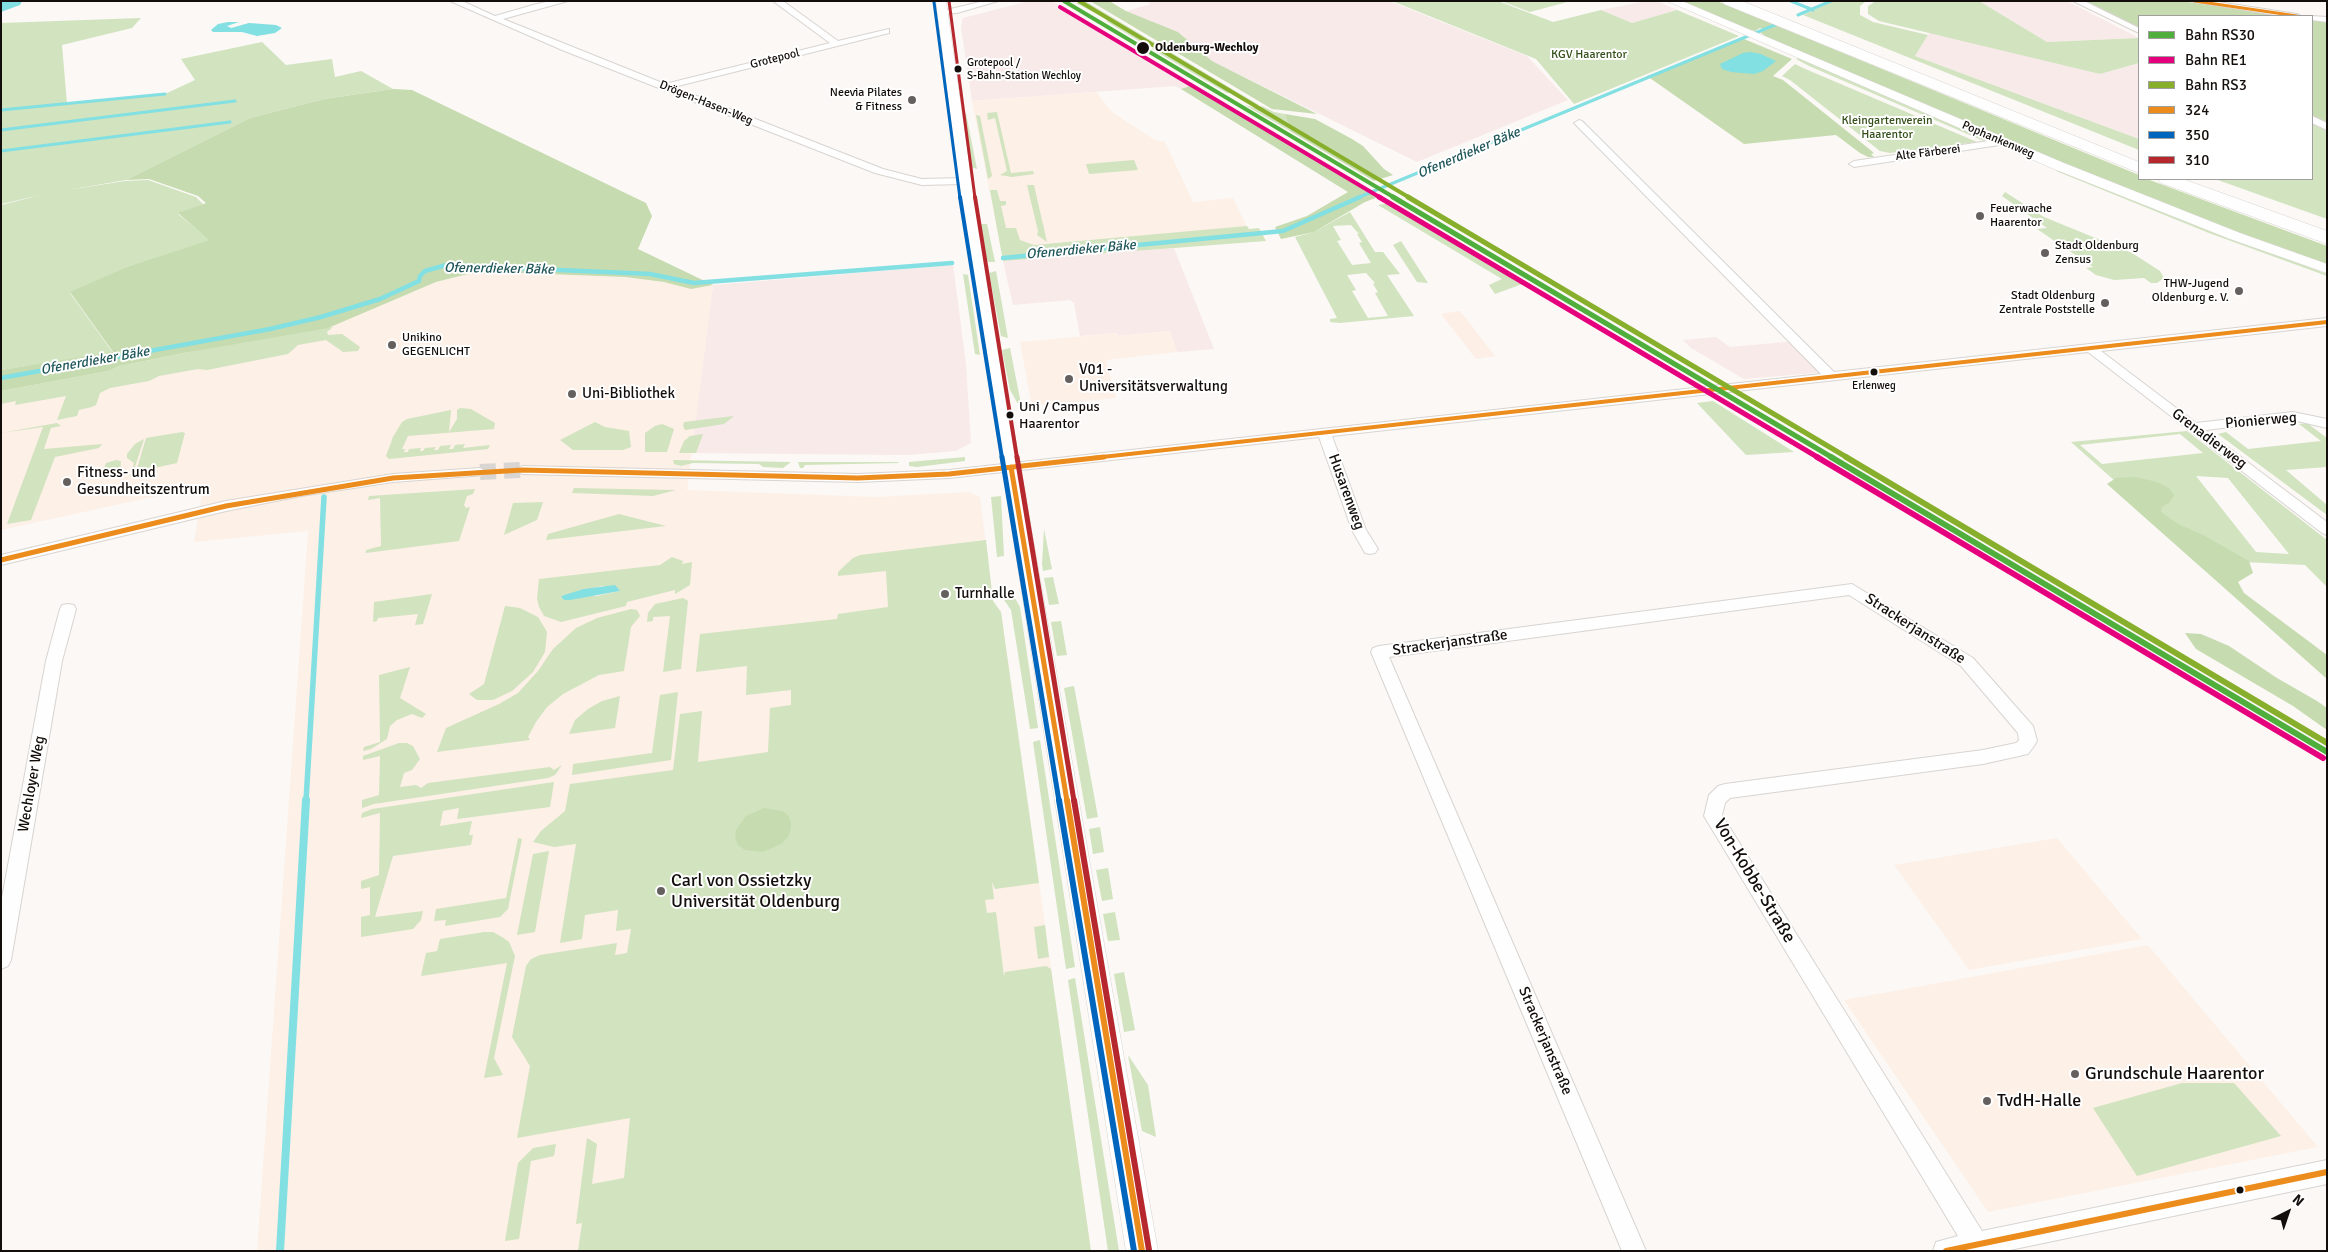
<!DOCTYPE html>
<meta charset="utf-8">
<style>
body{margin:0}
#map{position:relative;width:2328px;height:1252px;overflow:hidden;background:#fbf8f5;font-family:Signika,sans-serif}
canvas{display:block}
.frame{position:absolute;inset:0;border:2px solid #130e0b;pointer-events:none}
.legend{position:absolute;left:2138px;top:15px;width:175px;height:165px;box-sizing:border-box;background:#fff;border:1px solid #a19f9d;margin:0;padding:6px 9px;list-style:none;font-size:15px;color:#130e0b}
.legend li{display:flex;align-items:center;gap:10px;height:25px}
.legend b{width:25px;border:1px solid #a19f9d}
.north{position:absolute;left:2263px;top:1187px;width:50px;height:50px;-webkit-text-stroke:4px #fff;paint-order:stroke;rotate:41deg;font-size:14px;font-weight:700;line-height:20px;text-align:center;color:#130e0b}
.north::after{content:'';display:block;margin:auto;width:18px;height:22px;background:#130e0b;clip-path:polygon(50% 0,100% 100%,50% 72%,0 100%)}
</style>
<div id="map">
<canvas width="2328" height="1252"></canvas>
<div class="frame"></div>
<ul class="legend">
<li><b style="height:6px;background:#50ae3d"></b>Bahn RS30</li>
<li><b style="height:6px;background:#e5007d"></b>Bahn RE1</li>
<li><b style="height:6px;background:#87af2b"></b>Bahn RS3</li>
<li><b style="height:6px;background:#ec8c1c"></b>324</li>
<li><b style="height:6px;background:#0065bd"></b>350</li>
<li><b style="height:6px;background:#b7282e"></b>310</li>
</ul>
<div class="north">N</div>
</div>
<script>
const ctx = document.querySelector('canvas').getContext('2d');
ctx.lineJoin = 'round';
function fillPath(path, color) {
  ctx.fillStyle = color;
  ctx.fill(path, 'evenodd');
}
function shape(rows) {
  const path = new Path2D();
  for (const r of rows) {
    path.moveTo(r[0], r[1]);
    for (let i = 2; i < r.length; i += 2) path.lineTo(r[i], r[i + 1]);
  }
  return path;
}
function stroke(path, color, width, dash) {
  ctx.strokeStyle = color;
  ctx.lineWidth = width;
  ctx.lineCap = dash ? 'butt' : 'round';
  ctx.setLineDash(dash || []);
  ctx.stroke(path);
}
function drawText(font, color, halo, rows, align = 'center') {
  ctx.font = font + ' Signika,sans-serif';
  ctx.lineWidth = 4;
  ctx.setLineDash([]);
  ctx.textBaseline = 'middle';
  ctx.strokeStyle = halo;
  ctx.fillStyle = color;
  for (const [text, x, y, turn = 0] of rows) {
    ctx.save();
    ctx.translate(x, y);
    ctx.rotate((+turn || 0) * Math.PI / 180);
    ctx.textAlign = isNaN(turn) ? turn : align;
    if (halo) ctx.strokeText(text, 0, 0);
    ctx.fillText(text, 0, 0);
    ctx.restore();
  }
}
fillPath(shape([
 [1029,1,1052,1,1193,85,1181,89,1175,86,972,101,961,27,963,18],
 [1146,1,1389,1,1527,56,1568,100,1417,162,1212,61,1178,32,1126,11,1151,4],
 [1647,1,1657,1,1677,10,1632,23,1601,10],
 [1979,1,2067,1,2139,38,2047,42],
 [1930,32,2100,74,2139,63,2139,139,1915,56],
 [1174,248,1214,349,1177,352,1170,331,1118,336,1116,333,1080,336,1074,303,1070,300,1013,305,1003,261],
 [953,265,966,364,971,443,956,451,908,455,691,453,713,285],
 [1716,337,1730,347,1796,341,1827,372,1744,379,1691,348,1683,340]
]), '#f8eae9');
fillPath(shape([
 [1460,311,1495,356,1476,359,1441,314]
]), '#fdeee6');
fillPath(shape([
 [1096,92,1112,112,1155,140,1165,142,1193,202,1233,198,1248,229,1001,250,972,101],
 [521,273,625,277,664,282,691,289,713,285,687,490,876,497,969,492,980,497,993,601,1001,612,1091,1251,257,1251,308,531,194,542,203,486,1,530,1,391,250,341,395,299,436,282,468,274],
 [1170,331,1177,352,1106,360,1116,398,1032,406,1020,342,1117,333,1118,336],
 [2057,838,2142,939,1969,970,1894,865],
 [2148,945,2318,1147,1988,1212,1844,1000]
]), '#fdf0e7');
fillPath(shape([
 [1077,1,1085,1,1259,105,1256,106,1232,92,1227,93,1152,49,1155,47,1150,44,1144,44,1106,21,1108,20,1076,3,1079,3],
 [1392,1,1498,1,1553,22,1601,10,1632,23,1677,10,1739,36,1574,104,1536,59],
 [1501,1,1571,1,1530,12],
 [1834,1,1866,1,1860,6,1860,15,1873,22,1928,35,1915,56,2139,139,2139,150,1803,15],
 [1876,1,1979,1,2047,42,2139,38,2139,63,2100,74,1879,21,1868,14,1868,6],
 [141,18,132,28,62,45,67,104,165,94,195,80,181,59,262,42,286,65,332,59,335,77,361,71,393,89,324,99,250,118,126,180,61,191,125,181,148,180,196,197,203,204,178,214,210,240,129,266,70,293,113,353,1,370,1,205,41,195,1,204,1,23],
 [1799,58,1985,138,1986,142,1809,66,1796,59],
 [1795,64,1803,68,1977,142,1890,153,1880,151,1790,80,1782,76],
 [1245,105,1255,108,1262,106,1274,112,1285,114,1290,131],
 [997,112,1011,173,1033,171,1034,174,1012,177,1000,175,1007,171,995,118,988,120,987,113],
 [966,113,977,169,971,167,961,114],
 [976,115,980,116,992,176,988,179],
 [2312,124,2327,131,2327,219,2215,179,2312,179],
 [1134,160,1138,170,1089,174,1086,164],
 [2056,171,2062,171,2327,274,2327,276,2209,233],
 [1027,185,1034,185,1047,242,1037,235,1038,231],
 [990,190,997,190,1000,201,1006,201,1006,205,1001,206,1006,228,1016,228,1020,240,1034,245,1247,226,1249,229,1259,228,1266,241,1003,261],
 [2005,192,2044,217,2132,253,2160,271,2164,278,2157,283,2151,283,2144,278,2114,280,2096,275,2086,268,2093,267,2037,229,2047,228,2002,196],
 [1391,203,1525,283,1495,294,1489,285,1502,279,1378,205],
 [1350,212,1375,252,1383,252,1400,274,1387,275,1414,316,1340,323,1330,322,1330,319,1337,318,1295,237,1314,232],
 [1351,225,1359,234,1357,234,1362,242,1359,243,1371,263,1352,265,1337,241,1341,240,1333,226],
 [1366,273,1375,283,1373,284,1378,292,1375,293,1388,316,1368,318,1352,291,1356,290,1347,275],
 [980,224,987,224,995,262,989,262,986,260],
 [1401,241,1428,283,1417,282,1393,245],
 [996,271,1008,338,1001,336,989,273],
 [963,274,968,275,980,355,975,354],
 [333,327,327,332,328,335,342,334,360,347,358,351,343,352,326,340,298,345,288,354,207,370,198,369,159,376,149,381,110,388,100,393,96,405,92,407,79,410,77,416,57,420,66,396,15,405,16,401,1,404,1,391,108,371,120,366,184,353,299,331],
 [1010,348,1021,404,1018,404,1010,390,1002,350],
 [1713,401,1794,452,1746,455,1697,403],
 [460,408,471,409,488,419,495,423,494,429,408,436,402,449,405,449,404,452,408,452,409,449,421,448,420,451,423,451,425,448,436,447,434,450,438,450,440,446,451,445,449,449,453,449,455,445,465,444,463,448,490,445,488,449,389,459,386,456,393,437,402,422,407,419,451,410,449,432,457,419,457,410],
 [734,416,724,424,685,430,683,426,684,422],
 [595,422,605,427,629,431,631,447,623,450,573,450,560,440],
 [57,423,61,426,51,428,44,449,102,444,99,448,55,457,31,520,7,524,43,427,1,433],
 [2307,423,2327,438,2327,467,2286,470,2327,505,2327,515,2218,434,2226,432,2248,449,2321,441,2299,424],
 [662,424,674,429,667,452,645,452,645,433,655,426],
 [2187,431,2327,540,2327,587,2305,565,2204,560,2071,442],
 [2180,434,2203,453,2102,464,2080,445],
 [2196,476,2228,478,2289,554,2256,552],
 [182,432,185,433,177,463,136,472,146,438],
 [703,434,696,453,679,453,684,441,690,436],
 [144,439,133,473,149,471,149,473,130,477,134,463,127,458,127,454,135,444],
 [965,457,965,461,917,467,909,466,909,462],
 [116,460,121,461,120,475,100,479,106,463],
 [673,460,791,462,783,468,763,467,759,464,693,463,681,466,674,464],
 [798,462,898,462,899,463,805,465,803,468,800,468],
 [574,488,674,490,676,490,653,496,572,493],
 [475,489,473,494,467,496,464,505,466,508,470,507,459,541,366,553,366,550,381,546,380,498,368,500,369,496],
 [1001,496,1004,556,997,557,991,497],
 [543,502,537,520,504,535,513,503],
 [619,514,666,526,546,540,548,534],
 [1044,529,1052,569,1043,571,1042,564],
 [986,540,993,601,1001,612,1039,883,995,889,992,882,994,899,985,900,987,913,996,912,1004,976,1005,972,1046,966,1051,969,1091,1251,578,1251,582,1223,576,1224,587,1138,597,1144,592,1184,624,1178,630,1118,517,1138,530,1066,512,1037,526,966,531,959,540,955,617,943,615,955,627,953,631,929,616,931,618,910,585,915,582,939,560,943,576,844,554,847,533,842,541,831,565,811,570,784,673,770,680,714,702,711,698,762,768,752,770,708,791,705,791,690,746,695,747,666,696,672,700,634,837,619,838,614,888,607,886,571,838,576,838,572,853,558,860,555],
 [672,557,683,561,682,564,692,562,690,585,675,594,675,590,627,602,626,606,561,622,544,616,539,607,537,599,539,579,660,565],
 [602,586,620,591,597,596,561,596],
 [1053,577,1059,604,1049,605,1044,578],
 [1011,591,1020,607,1038,728,1030,729,1011,610,1002,597,1001,592],
 [432,594,423,624,415,625,418,614,378,618,377,621,373,622,374,602],
 [683,598,688,601,681,669,663,672,670,616,653,617,653,621,647,622,648,613,655,604],
 [505,606,520,608,538,617,547,632,545,652,533,672,512,691,493,700,477,700,469,694,484,684],
 [631,609,637,610,640,616,631,627,624,671,599,675,563,694,547,707,536,722,528,737,530,740,437,752,446,728,499,704,518,693,538,671,553,649,576,628,597,618],
 [1061,621,1067,655,1057,656,1051,622],
 [410,667,400,698,426,714,422,718,412,714,397,720,390,726,387,739,371,749,363,751,364,747,380,742,379,675],
 [1074,686,1098,817,1087,819,1064,688],
 [678,692,671,760,572,775,573,764,652,753,660,695],
 [620,696,615,728,569,734,575,720,588,709,602,701],
 [1040,740,1075,967,1066,969,1033,742],
 [399,743,407,743,413,746,420,759,412,770,404,773,400,787,416,785,421,788,428,783,550,767,554,770,562,765,555,775,548,778,374,804,362,808,362,800,379,795,380,756,363,760,363,756],
 [554,782,550,807,457,819,459,808,443,811,440,826,472,821,469,835,473,835,471,845,393,856,375,917,423,911,421,920,413,929,361,937,361,917,370,915,370,887,361,889,361,881,379,875,380,813,361,818,362,813,372,809],
 [1100,827,1104,852,1093,854,1089,829],
 [518,838,522,839,508,909,500,917,445,926,446,920,434,921,436,909,506,898],
 [549,851,535,932,517,935,533,854],
 [1108,868,1113,899,1102,901,1096,870],
 [1115,912,1120,940,1108,941,1103,914],
 [1045,925,1049,957,1038,959,1034,927],
 [484,932,493,932,502,937,509,942,515,956,494,1058,503,1075,484,1078,507,963,421,976,426,953,437,951,440,939],
 [1124,972,1135,1030,1124,1032,1114,974],
 [1075,978,1119,1251,1108,1251,1068,980],
 [1128,1055,1148,1085,1156,1137,1142,1131],
 [2182,1083,2234,1083,2281,1136,2137,1176,2093,1108],
 [556,1144,554,1156,531,1161,519,1239,505,1241,518,1163,533,1148]
]), '#d1e3bf');
fillPath(shape([
 [1090,1,1109,1,1126,11,1178,32,1212,61,1317,114,1272,109],
 [1678,1,1717,1,2139,175,2139,179,2147,179,2327,246,2327,265,2240,234,2114,185,1766,37,1760,32,1763,29,1760,28,1755,31,1744,28],
 [2086,1,2181,1,2288,16,2139,16,2139,28],
 [2312,20,2327,22,2327,123,2312,116],
 [1744,39,1792,59,1773,76,1783,80,1868,148,1874,153,1871,154,1874,157,1868,157,1860,153,1836,135,1744,144,1647,76],
 [1193,85,1372,192,1381,196,1365,202,1314,232,1281,239,1275,227,1307,216,1348,192,1181,89],
 [393,89,412,90,646,203,652,216,638,249,713,285,691,289,664,282,625,277,521,273,468,274,436,282,328,328,184,353,120,366,108,371,1,391,1,370,113,352,70,292,129,266,209,240,178,213,206,203,198,196,149,179,126,180,250,118,324,99],
 [1285,114,1315,119,1352,139,1363,146,1384,169,1393,175,1374,181,1290,131],
 [2135,477,2157,482,2169,488,2174,495,2170,502,2162,507,2161,512,2178,524,2203,535,2249,561,2253,573,2238,582,2244,593,2327,655,2327,679,2107,484,2116,478],
 [2185,633,2201,634,2229,646,2277,678,2317,701,2327,708,2327,730,2293,706,2196,649],
 [764,808,782,811,788,815,791,822,791,829,788,837,781,844,763,852,745,850,738,845,735,838,736,830,746,816]
]), '#c6dbaf');
fillPath(shape([
 [228,22,239,22,227,26,231,28,249,23,276,25,282,28,275,33,257,36,242,32,213,32,211,30,218,24],
 [1750,52,1761,54,1776,61,1763,71,1754,74,1731,72,1722,69,1720,64,1743,53],
 [615,585,620,591,570,600,564,600,561,596,584,589]
]), '#82dfe2');
stroke(shape([
 [1791,1,1813,10],
 [1798,15,1831,1],
 [1,110,165,94],
 [1,130,235,101],
 [1,151,230,122],
 [1357,198,1777,24]
]), '#82dfe2', 3);
stroke(shape([
 [1003,258,1283,231,1360,197],
 [1,378,270,329,321,317,380,299,419,281,420,276,425,271,446,265,650,274,694,283,952,263]
]), '#82dfe2', 4.5);
stroke(shape([
 [306,801,324,497]
]), '#82dfe2', 5.5);
stroke(shape([
 [280,1251,306,800]
]), '#82dfe2', 8);
fillPath(shape([
 [1,1,22,1,20,5,1,12,1,1]
]), '#82dfe2');
stroke(shape([
 [480,472,522,470]
]), '#d8d5d2', 16, [16, 8]);
const minor = shape([
 [450,1,462,1,495,16,533,5,550,1,568,1,503,19,665,84,830,43,773,1,783,1,838,41,889,29,889,33,674,87,883,169,922,179,964,178,969,181,964,184,922,185,875,173,562,50,450,1],
 [984,1,998,1,957,13,942,14,938,12,984,1],
 [2073,1,2084,1,2139,28,2139,33,2073,1],
 [2189,1,2212,1,2297,14,2301,16,2282,16,2189,1],
 [2309,16,2312,16,2327,17,2327,22,2312,20,2312,16,2309,16],
 [2312,116,2327,123,2327,130,2312,123,2312,116],
 [1579,120,1582,121,1834,372,2327,318,2327,326,2101,351,2196,423,2293,412,2327,419,2327,428,2293,420,2205,430,2327,522,2327,535,2322,533,2088,352,1332,436,1366,530,1378,549,1375,553,1370,554,1365,553,1352,530,1319,437,949,478,858,482,522,474,515,470,522,466,858,474,949,470,1821,374,1576,125,1574,123,1579,120],
 [2002,139,2007,142,2006,144,1854,167,1849,164,1854,161,2002,139],
 [480,468,487,472,485,475,393,482,301,496,226,511,1,565,1,555,226,501,393,474,480,468],
 [1852,584,1973,658,2033,726,2037,741,2034,746,2028,754,1983,764,1730,798,1725,803,1722,815,1982,1231,2327,1160,2327,1184,2005,1251,1933,1251,1936,1242,1958,1236,1704,816,1709,795,1718,786,1725,784,1983,750,2016,743,2019,740,2018,733,1961,666,1849,595,1389,657,1646,1251,1622,1251,1371,652,1373,648,1379,646,1852,584],
 [68,604,74,605,76,609,62,661,11,960,8,966,1,969,1,903,46,661,60,609,62,605,68,604]
]);
const tertiary = shape([
 [936,1,946,1,979,232,1158,1251,1126,1251,965,232,936,1],
 [1667,1,1682,1,2064,163,2240,233,2327,264,2327,273,2230,239,2054,169,1667,1]
]);
const motorway = shape([
 [1722,1,1742,1,2139,162,2139,173,1724,4,1722,1],
 [2158,179,2183,179,2327,231,2327,244,2161,183,2158,179]
]);
stroke(minor, '#d8d4d1', 2);
stroke(tertiary, '#d8d4d1', 1);
stroke(motorway, '#d8d4d1', 1);
fillPath(minor, '#fefefe');
fillPath(tertiary, '#fefefe');
fillPath(motorway, '#fefefe');
stroke(shape([
 [2195,1,2297,16]
]), '#ec8c1c', 3);
stroke(shape([
 [1093,458,2327,322]
]), '#ec8c1c', 4);
stroke(shape([
 [1011,467,1067,801],
 [1,560,226,506,393,478,522,470,858,478,949,474,1104,457]
]), '#ec8c1c', 5);
stroke(shape([
 [1067,800,1142,1251],
 [1946,1251,2327,1172]
]), '#ec8c1c', 6);
stroke(shape([
 [934,2,960,198]
]), '#0065bd', 3);
stroke(shape([
 [960,197,1002,458]
]), '#0065bd', 4);
stroke(shape([
 [1002,457,1059,801]
]), '#0065bd', 5);
stroke(shape([
 [1059,800,1134,1251]
]), '#0065bd', 6);
stroke(shape([
 [949,1,975,198]
]), '#b7282e', 3);
stroke(shape([
 [975,197,1017,458]
]), '#b7282e', 4);
stroke(shape([
 [1017,457,1074,801]
]), '#b7282e', 5);
stroke(shape([
 [1074,800,1149,1250]
]), '#b7282e', 6);
stroke(shape([
 [1064,1,1395,198]
]), '#50ae3d', 4);
stroke(shape([
 [1393,197,1833,458]
]), '#50ae3d', 5);
stroke(shape([
 [1831,457,2327,752]
]), '#50ae3d', 6);
stroke(shape([
 [1060,7,1381,198]
]), '#e5007d', 4);
stroke(shape([
 [1379,197,1819,458]
]), '#e5007d', 5);
stroke(shape([
 [1817,457,2323,758]
]), '#e5007d', 6);
stroke(shape([
 [1079,1,1410,198]
]), '#87af2b', 4);
stroke(shape([
 [1408,197,1848,458]
]), '#87af2b', 5);
stroke(shape([
 [1846,457,2327,743]
]), '#87af2b', 6);
for (const [x, y, r, color] of [
 [1143,48,7,"#130e0b"],
 [958,69,4.5,"#130e0b"],
 [912,100,5,"#64605d"],
 [1980,216,5,"#64605d"],
 [2045,253,5,"#64605d"],
 [2239,291,5,"#64605d"],
 [2105,303,5,"#64605d"],
 [392,345,5,"#64605d"],
 [1874,372,4.5,"#130e0b"],
 [1069,379,5,"#64605d"],
 [572,394,5,"#64605d"],
 [1010,415,4.5,"#130e0b"],
 [67,482,5,"#64605d"],
 [945,594,5,"#64605d"],
 [661,891,5,"#64605d"],
 [2075,1074,5,"#64605d"],
 [1987,1101,5,"#64605d"],
 [2240,1190,4.5,"#130e0b"]
]) {
  const dot = new Path2D();
  dot.arc(x, y, r, 0, 2 * Math.PI);
  ctx.fillStyle = color;
  ctx.fill(dot);
  stroke(dot, '#fff', 2);
}
drawText('11px', '#130e0b', '#fff', [
 ["Grotepool /",967,63],
 ["S-Bahn-Station Wechloy",967,76],
 ["Erlenweg",1874,386,"center"]
], 'left');
drawText('bold 12px', '#130e0b', '#fff', [
 ["Oldenburg-Wechloy",1155,48]
], 'left');
drawText('12px', '#35501a', '#fff', [
 ["KGV Haarentor",1589,55],
 ["Kleingartenverein",1887,121],
 ["Haarentor",1887,135]
]);
drawText('12px', '#130e0b', '#fff', [
 ["Grotepool",775,59,-14],
 ["Drögen-Hasen-Weg",706,103,22],
 ["Pophankenweg",1998,140,23],
 ["Alte Färberei",1928,153,-7]
]);
drawText('12px', '#130e0b', '#fff', [
 ["Neevia Pilates",902,93],
 ["& Fitness",902,107],
 ["Feuerwache",1990,209,"left"],
 ["Haarentor",1990,223,"left"],
 ["Stadt Oldenburg",2055,246,"left"],
 ["Zensus",2055,260,"left"],
 ["THW-Jugend",2229,284],
 ["Oldenburg e. V.",2229,298],
 ["Stadt Oldenburg",2095,296],
 ["Zentrale Poststelle",2095,310],
 ["Unikino",402,338,"left"],
 ["GEGENLICHT",402,352,"left"]
], 'right');
drawText('italic 14px', '#1e5659', '#fff', [
 ["Ofenerdieker Bäke",1469,153,-23],
 ["Ofenerdieker Bäke",1081,250,-5],
 ["Ofenerdieker Bäke",499,269,1],
 ["Ofenerdieker Bäke",95,361,-10]
]);
drawText('14px', '#130e0b', '#fff', [
 ["Uni / Campus",1019,407],
 ["Haarentor",1019,424]
], 'left');
drawText('15px', '#130e0b', '#fff', [
 ["V01 -",1079,370],
 ["Universitätsverwaltung",1079,387],
 ["Uni-Bibliothek",582,394],
 ["Fitness- und",77,473],
 ["Gesundheitszentrum",77,490],
 ["Turnhalle",955,594]
], 'left');
drawText('15px', '#130e0b', '#fff', [
 ["Pionierweg",2261,421,-5],
 ["Grenadierweg",2209,439,37],
 ["Husarenweg",1346,492,70],
 ["Strackerjanstraße",1915,629,33],
 ["Strackerjanstraße",1450,643,-8],
 ["Wechloyer Weg",32,784,-80],
 ["Strackerjanstraße",1545,1041,67]
]);
drawText('18px', '#130e0b', '#fff', [
 ["Carl von Ossietzky",671,881],
 ["Universität Oldenburg",671,902],
 ["Grundschule Haarentor",2085,1074],
 ["TvdH-Halle",1997,1101]
], 'left');
drawText('18px', '#130e0b', '#fff', [
 ["Von-Kobbe-Straße",1754,881,59]
]);
</script>
